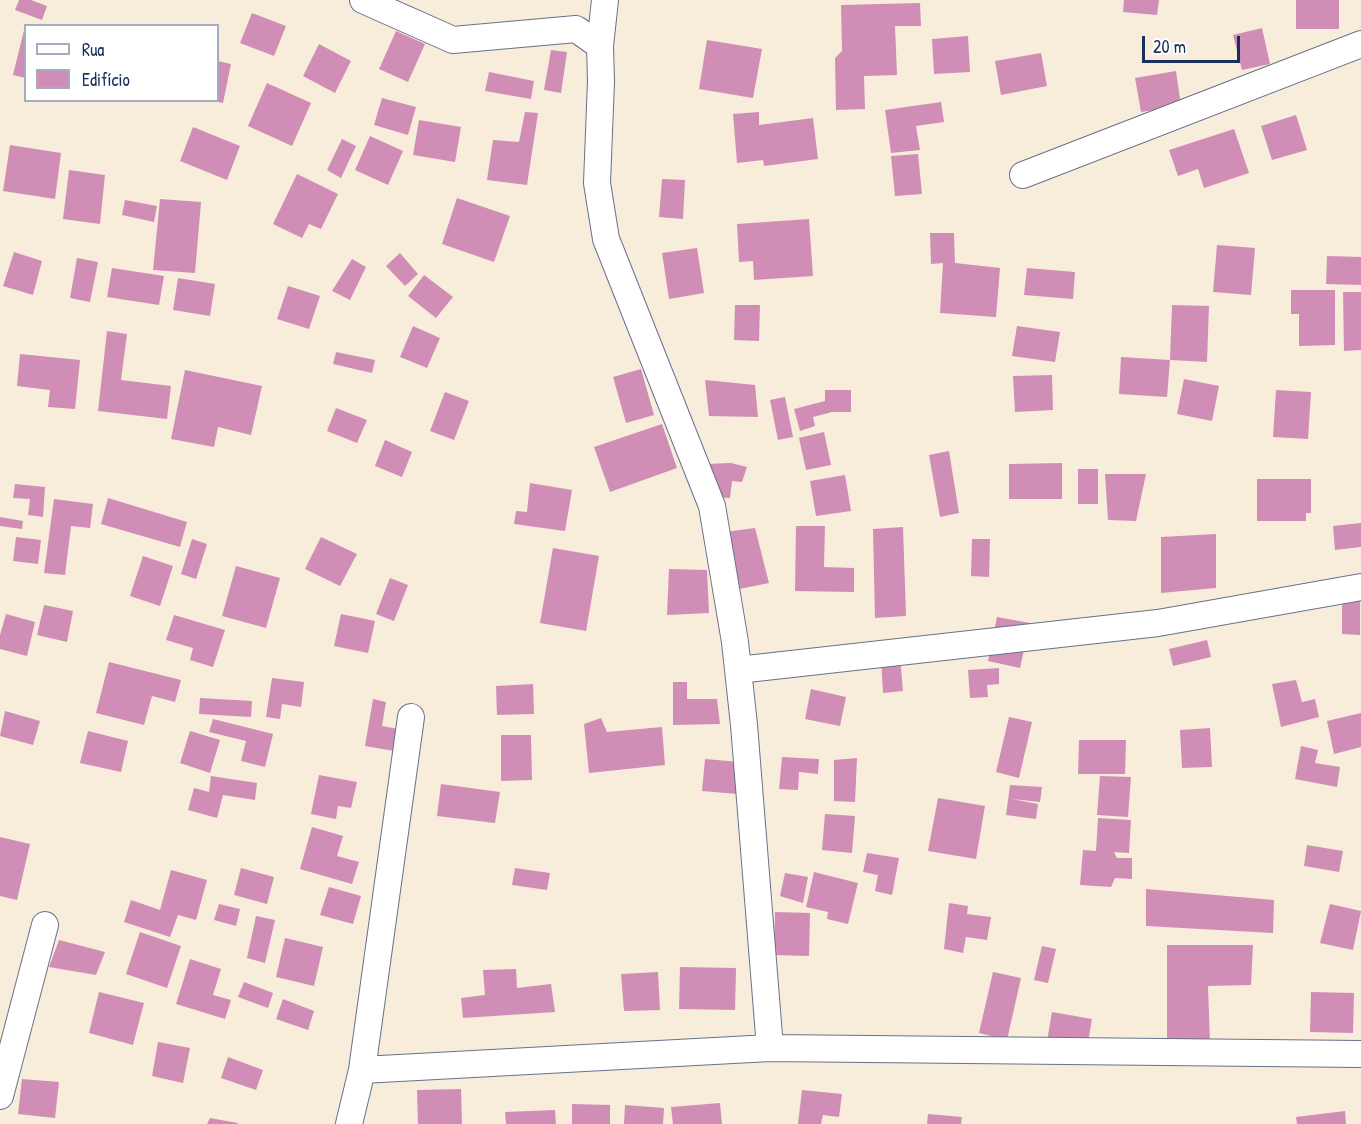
<!DOCTYPE html>
<meta charset="utf-8">
<style>
body{margin:0}
#map{position:relative;width:1361px;height:1124px;overflow:hidden;background:#f8ecdb;font-family:"Patrick Hand",sans-serif}
canvas{display:block}
.legend{position:absolute;left:24px;top:24px;width:195px;height:78px;box-sizing:border-box;background:#fff;border:2px solid #a4acbf;margin:0;padding:8px 10px;list-style:none;font-size:18px;color:#1b2f5e}
.legend li{display:flex;align-items:center;gap:12px;height:30px}
.legend b{width:30px;border:2px solid #a4acbf}
.scale{position:absolute;left:1142px;top:36px;width:98px;height:27px;box-sizing:border-box;border:3px solid #1b2f5e;border-top:0;padding-left:8px;font-size:18px;line-height:21px;white-space:nowrap;color:#1b2f5e;-webkit-text-stroke:4px #fff;paint-order:stroke}
</style>
<div id="map">
<canvas width="1361" height="1124"></canvas>
<ul class="legend">
<li><b style="height:8px;background:#fff"></b>Rua</li>
<li><b style="height:16px;background:#d08eb7"></b>Edifício</li>
</ul>
<div class="scale">20 m</div>
</div>
<script>
const ctx = document.querySelector('canvas').getContext('2d');
ctx.lineJoin = 'round';
function fillPath(path, color) {
  ctx.fillStyle = color;
  ctx.fill(path, 'evenodd');
}
function shape(rows) {
  const path = new Path2D();
  for (const r of rows) {
    path.moveTo(r[0], r[1]);
    for (let i = 2; i < r.length; i += 2) path.lineTo(r[i], r[i + 1]);
  }
  return path;
}
function stroke(path, color, width, dash) {
  ctx.strokeStyle = color;
  ctx.lineWidth = width;
  ctx.lineCap = dash ? 'butt' : 'round';
  ctx.setLineDash(dash || []);
  ctx.stroke(path);
}
fillPath(shape([
 [19,0,31,0,47,6,42,20,15,10],
 [1124,0,1159,0,1157,15,1123,12],
 [1296,0,1339,0,1339,29,1296,29],
 [920,3,921,26,895,26,897,75,864,76,865,109,836,110,835,58,842,51,841,5],
 [252,13,286,26,274,56,240,43],
 [25,26,26,27,26,78,13,75],
 [1262,28,1270,64,1242,70,1233,35],
 [396,31,425,44,408,82,379,69],
 [968,36,970,72,934,74,932,39],
 [707,40,762,49,753,98,699,89],
 [319,44,351,61,335,93,303,76],
 [551,50,567,52,561,93,544,90],
 [1041,53,1047,86,1001,95,995,61],
 [218,61,231,64,223,103,218,102],
 [1176,71,1181,106,1141,112,1135,78],
 [489,72,534,81,531,99,485,91],
 [267,83,311,103,292,146,248,126],
 [382,98,416,107,408,135,374,125],
 [941,102,944,122,916,126,920,150,891,153,885,110],
 [525,112,538,113,527,185,487,180,493,140,519,142],
 [759,112,759,125,813,118,818,159,764,166,763,160,737,163,733,114],
 [1296,115,1307,150,1272,160,1261,126],
 [419,120,461,127,455,162,413,155],
 [193,127,240,146,227,180,180,161],
 [1234,129,1249,173,1204,188,1198,169,1178,176,1169,150],
 [370,136,403,151,388,185,355,170],
 [342,139,356,146,341,178,327,170],
 [10,145,61,153,55,199,3,191],
 [918,154,922,194,895,196,891,156],
 [69,170,105,175,100,224,63,219],
 [297,174,338,194,321,229,309,224,302,238,273,224],
 [662,179,685,180,683,219,659,217],
 [457,198,510,216,494,262,442,244],
 [160,199,201,202,195,273,153,270],
 [125,200,157,206,154,222,122,215],
 [809,219,813,276,754,280,753,261,739,262,737,224],
 [930,233,954,233,955,263,1000,268,996,317,940,313,943,263,931,264],
 [1217,245,1255,248,1251,295,1213,292],
 [697,248,704,293,669,299,662,253],
 [14,252,42,261,33,295,3,286],
 [400,253,418,274,405,286,386,266],
 [1327,256,1361,257,1361,285,1326,284],
 [77,258,98,262,90,302,70,298],
 [352,259,366,267,350,300,332,291],
 [112,268,164,276,159,305,107,297],
 [1027,268,1075,272,1073,299,1024,295],
 [424,275,453,297,436,318,408,296],
 [178,278,215,284,210,316,173,310],
 [288,286,320,296,309,329,277,319],
 [1291,290,1335,290,1335,345,1299,346,1299,314,1291,314],
 [1343,292,1361,292,1361,350,1344,351],
 [735,305,760,305,759,341,734,340],
 [1172,305,1209,306,1207,362,1170,360,1167,397,1119,394,1121,357,1170,360],
 [413,326,440,338,427,368,400,357],
 [1017,326,1060,332,1055,362,1012,356],
 [107,331,127,334,121,380,171,386,167,419,98,411],
 [336,352,375,360,372,373,333,364],
 [20,354,80,360,75,409,48,407,50,390,17,386],
 [641,369,654,415,626,423,613,377],
 [185,370,262,386,251,435,218,427,214,447,171,439],
 [1052,375,1053,410,1015,412,1013,376],
 [1184,379,1219,386,1212,421,1177,414],
 [705,380,755,385,758,417,709,416],
 [825,390,851,390,851,412,832,412,813,417,815,426,800,431,794,409,825,401],
 [1276,390,1311,392,1308,439,1273,437],
 [445,392,469,401,454,440,430,431],
 [785,397,793,437,778,440,770,400],
 [336,408,367,420,357,443,327,431],
 [662,424,677,468,610,492,594,447],
 [824,432,831,465,806,470,799,438],
 [385,440,412,452,402,477,375,466],
 [949,451,959,513,940,517,929,455],
 [731,463,747,467,742,482,732,481,730,498,714,497,706,464],
 [1062,463,1062,499,1009,499,1009,464],
 [1078,469,1098,469,1098,504,1078,504],
 [1105,474,1146,474,1136,521,1108,520],
 [845,475,851,511,816,516,810,481],
 [1257,479,1311,479,1311,513,1306,513,1306,521,1257,521],
 [530,483,572,490,565,531,514,524,516,511,527,512],
 [15,484,45,487,43,517,28,515,30,499,13,498],
 [108,498,187,522,180,547,101,524],
 [54,499,93,504,90,528,71,526,65,575,44,573],
 [0,517,23,521,22,529,0,526],
 [1361,523,1361,547,1335,550,1333,526],
 [796,526,825,526,824,567,854,568,854,592,795,591],
 [903,527,906,616,875,618,873,529],
 [755,528,769,583,734,590,725,532],
 [1216,534,1216,588,1161,593,1161,537],
 [16,537,41,540,38,564,13,561],
 [321,537,357,554,340,586,305,569],
 [192,539,207,544,196,579,181,574],
 [972,539,990,539,989,577,971,576],
 [553,548,599,556,586,631,540,623],
 [143,556,173,566,160,606,130,596],
 [236,566,280,578,266,628,222,616],
 [669,569,707,570,709,613,667,615],
 [390,578,408,585,394,621,376,614],
 [1342,593,1360,593,1360,635,1342,634],
 [44,605,73,611,67,642,37,635],
 [6,614,35,622,27,656,0,649,0,635],
 [341,614,375,621,368,653,334,646],
 [174,615,225,630,213,667,190,660,193,648,166,640],
 [997,617,1030,623,1020,668,988,661],
 [1207,640,1211,657,1173,666,1169,649],
 [900,656,903,691,883,693,881,658],
 [109,662,181,680,175,702,152,696,144,725,96,713],
 [999,668,999,684,987,685,988,697,970,698,968,670],
 [272,678,304,682,301,707,282,704,280,719,266,717],
 [1296,680,1302,702,1315,699,1319,717,1281,727,1272,684],
 [673,682,687,682,687,699,717,699,720,724,673,725],
 [533,684,534,714,497,715,496,686],
 [811,689,846,697,840,726,805,719],
 [200,698,252,701,251,717,199,714],
 [373,699,386,702,382,726,398,729,394,751,365,746],
 [5,711,40,721,33,745,0,736],
 [1361,713,1361,747,1334,754,1327,721],
 [1009,717,1032,722,1019,778,996,772],
 [601,718,607,732,662,727,665,765,589,773,584,724],
 [213,719,273,734,265,767,241,761,246,741,209,732],
 [1210,728,1212,767,1182,768,1180,730],
 [88,731,128,741,121,772,80,763],
 [190,731,220,740,210,773,180,763],
 [501,735,531,735,532,780,501,781],
 [1079,740,1126,740,1125,774,1078,774],
 [1301,746,1318,750,1315,763,1340,767,1337,787,1295,779],
 [782,757,819,759,818,774,799,772,798,790,779,789],
 [857,758,855,802,834,801,834,760],
 [705,759,740,762,737,794,702,791],
 [319,775,357,782,351,808,338,806,336,819,311,814],
 [211,776,257,783,255,800,223,795,217,818,188,810,194,788,209,792],
 [1100,776,1131,777,1128,817,1097,815],
 [441,784,500,792,495,823,437,816],
 [1010,785,1042,787,1040,802,1012,799,1038,804,1036,819,1006,815],
 [938,798,985,806,976,859,928,851],
 [825,814,855,816,852,853,822,850],
 [1098,818,1131,820,1129,853,1114,852,1117,858,1132,858,1132,879,1115,878,1111,887,1080,885,1083,850,1096,851],
 [312,827,343,836,337,856,359,862,352,884,300,869],
 [0,837,30,844,17,900,0,896],
 [1307,845,1343,851,1339,872,1304,866],
 [867,853,899,858,892,895,875,891,878,875,863,872],
 [241,868,274,877,267,904,234,895],
 [515,868,550,873,547,890,512,885],
 [171,870,207,880,196,920,178,915,170,937,124,922,131,900,160,910],
 [814,872,858,883,848,924,827,919,828,912,806,907],
 [785,873,808,877,803,903,780,896],
 [329,887,361,896,353,924,320,915],
 [1146,889,1274,900,1273,933,1146,926],
 [949,903,968,906,967,914,991,917,987,940,966,937,963,953,944,949],
 [219,904,240,909,236,926,214,920],
 [1330,904,1361,911,1353,950,1320,943],
 [775,912,810,913,809,956,774,955],
 [256,916,275,920,265,963,247,958],
 [140,932,181,946,167,988,126,974],
 [285,938,323,947,314,986,276,977],
 [59,940,105,952,96,975,49,967],
 [1167,945,1253,945,1251,985,1208,986,1210,1043,1167,1041],
 [1042,946,1056,949,1048,983,1034,980],
 [190,959,221,969,213,995,231,1000,225,1019,176,1004],
 [680,967,736,968,735,1010,679,1009],
 [516,969,517,988,551,984,555,1012,463,1018,461,998,485,995,483,970],
 [658,972,660,1010,624,1011,621,974],
 [993,972,1021,978,1007,1040,979,1033],
 [244,982,273,993,268,1008,238,997],
 [99,992,144,1003,133,1045,89,1033],
 [1311,992,1354,993,1353,1033,1310,1032],
 [283,999,314,1011,308,1030,276,1019],
 [1052,1012,1092,1019,1087,1048,1047,1041],
 [158,1042,190,1048,183,1083,152,1076],
 [228,1057,263,1070,256,1090,221,1078],
 [22,1079,59,1082,55,1118,18,1114],
 [461,1089,462,1124,418,1124,417,1090],
 [802,1090,842,1094,839,1117,823,1115,821,1124,798,1124],
 [720,1103,722,1124,673,1124,671,1107],
 [572,1104,610,1105,610,1124,572,1124],
 [625,1105,664,1108,663,1124,624,1124],
 [555,1110,556,1124,506,1124,505,1112],
 [1345,1111,1346,1124,1297,1124,1296,1117],
 [928,1114,962,1117,961,1124,927,1124],
 [210,1118,238,1123,238,1124,207,1124]
]), '#d08eb7');
const minor = shape([
 [363,0,453,40,576,29,600,46,601,81,597,183,606,239,712,506,735,642,744,725,770,1048],
 [600,46,605,0],
 [1023,175,1361,44],
 [738,670,1158,623,1361,587],
 [362,1070,770,1048,1361,1054],
 [0,1096,45,925],
 [349,1124,362,1070,411,717]
]);
stroke(minor, '#68718a', 28);
stroke(minor, '#fff', 26);
</script>
